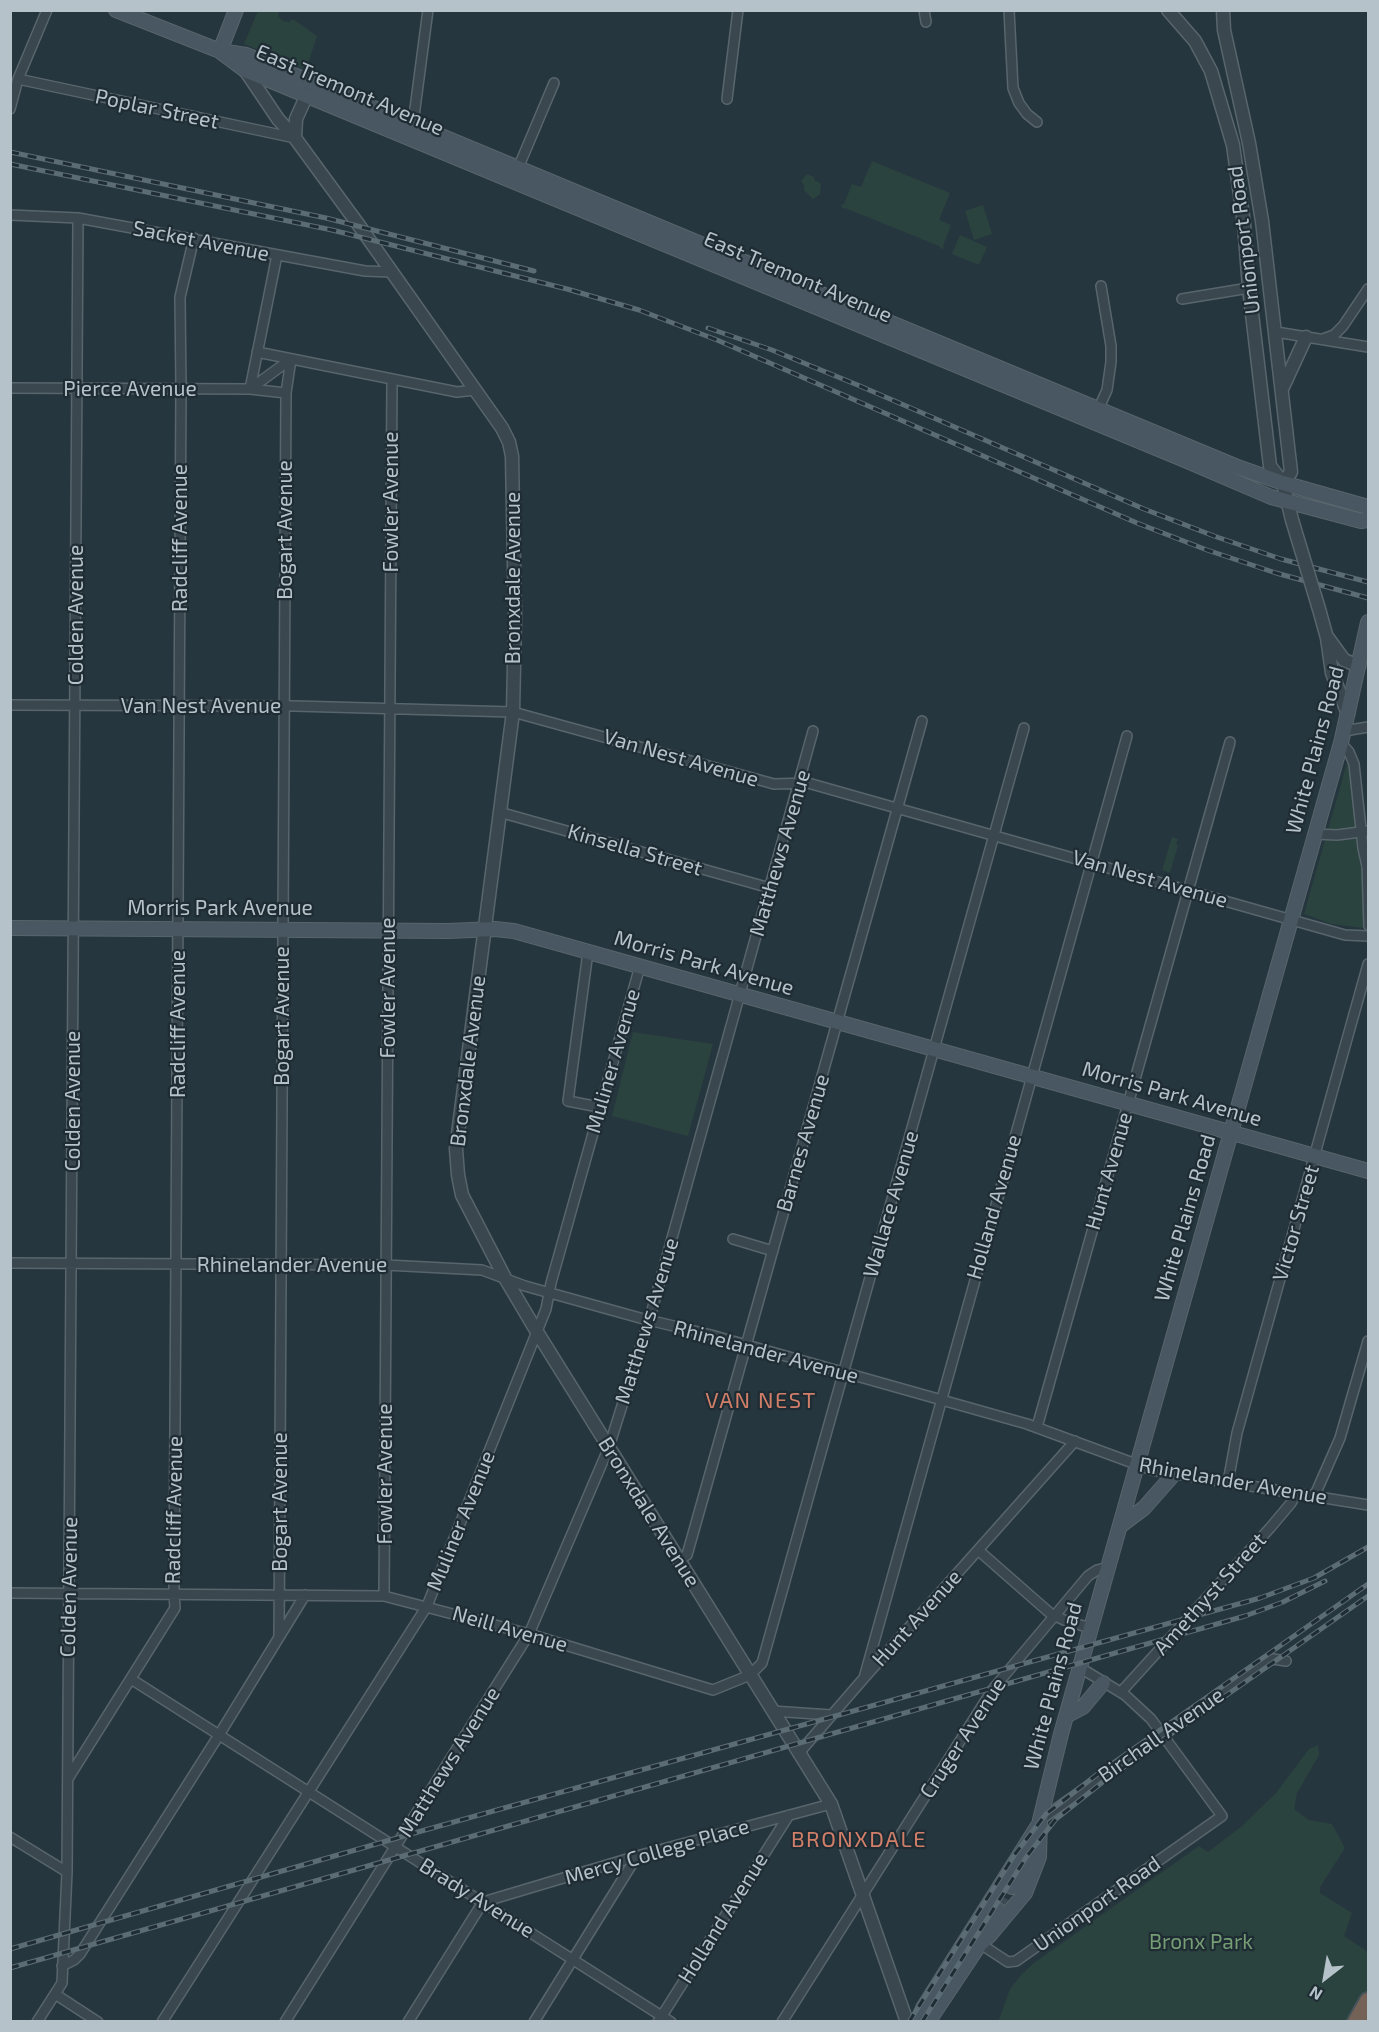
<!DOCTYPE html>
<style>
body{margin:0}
#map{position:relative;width:1379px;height:2032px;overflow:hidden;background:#26363e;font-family:"Exo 2",sans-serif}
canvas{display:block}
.frame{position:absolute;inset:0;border:12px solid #b6c2c9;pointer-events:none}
.north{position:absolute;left:1295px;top:1948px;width:60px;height:60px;-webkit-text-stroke:4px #1f2c33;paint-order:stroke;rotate:211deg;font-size:16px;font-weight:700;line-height:24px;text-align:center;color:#b6c2c9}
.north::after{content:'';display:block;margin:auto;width:21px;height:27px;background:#b6c2c9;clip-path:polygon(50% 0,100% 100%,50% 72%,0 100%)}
</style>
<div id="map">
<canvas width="1379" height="2032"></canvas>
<div class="frame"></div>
<div class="north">N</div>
</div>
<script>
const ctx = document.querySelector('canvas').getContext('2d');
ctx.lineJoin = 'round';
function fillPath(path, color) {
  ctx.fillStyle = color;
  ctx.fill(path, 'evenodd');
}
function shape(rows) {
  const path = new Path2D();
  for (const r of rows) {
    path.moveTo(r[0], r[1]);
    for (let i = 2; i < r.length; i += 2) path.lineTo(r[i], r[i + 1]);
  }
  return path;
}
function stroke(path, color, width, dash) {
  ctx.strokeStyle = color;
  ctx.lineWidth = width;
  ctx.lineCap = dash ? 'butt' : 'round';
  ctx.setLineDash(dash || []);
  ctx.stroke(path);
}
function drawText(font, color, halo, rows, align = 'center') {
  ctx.font = font + ' "Exo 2",sans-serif';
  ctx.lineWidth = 4.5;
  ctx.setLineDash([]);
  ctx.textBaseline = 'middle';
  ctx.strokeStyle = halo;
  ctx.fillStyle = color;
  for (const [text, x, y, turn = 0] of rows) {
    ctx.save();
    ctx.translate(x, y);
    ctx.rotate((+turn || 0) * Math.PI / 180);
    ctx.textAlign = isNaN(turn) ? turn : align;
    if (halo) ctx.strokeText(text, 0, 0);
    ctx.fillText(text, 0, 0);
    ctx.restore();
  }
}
fillPath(shape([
 [258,11,279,11,278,16,283,21,289,22,293,19,317,36,306,70,244,44],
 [872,161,950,193,939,220,951,225,943,246,944,248,941,249,939,246,845,208,843,209,841,205,844,204,852,184,861,187],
 [807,174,814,177,815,181,819,182,821,185,820,194,813,199,804,190,804,185,801,181],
 [983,205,992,234,974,240,965,211],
 [960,235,987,247,979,265,952,254],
 [1347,763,1350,763,1360,864,1368,882,1368,927,1364,928,1332,924,1304,914],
 [1172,837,1178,839,1176,844,1178,845,1170,873,1162,870],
 [633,1032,713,1044,688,1136,612,1116],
 [1318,1745,1319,1755,1297,1793,1294,1809,1309,1820,1332,1824,1345,1848,1320,1887,1320,1893,1352,1913,1344,1936,1368,1952,1368,2021,998,2022,1010,1989,1021,1975,1034,1963,1199,1846,1208,1852,1242,1826,1276,1793,1309,1749]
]), '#2b433f');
stroke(shape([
 [998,1910,1012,1887]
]), '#3c4b53', 14, [14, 7]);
const pedestrian = shape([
 [1366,865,1368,926]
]);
const minor = shape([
 [924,10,926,22],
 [1009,10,1013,88,1019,103,1027,114,1037,122],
 [18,79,295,138],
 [727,99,738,10],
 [10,109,18,79,47,10],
 [409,129,414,116,428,10],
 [516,173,554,83],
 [10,215,78,218,365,271,391,272],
 [1182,299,1249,288],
 [1276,332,1368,347],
 [1323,339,1334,335,1343,326,1368,289],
 [257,352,457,392,475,390],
 [10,388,250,389,286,393],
 [250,389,277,255],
 [250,389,291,359],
 [1097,412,1107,390,1111,362,1111,346,1101,286],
 [10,705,294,706,513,712,774,784,808,783,1345,935,1368,936],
 [1344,731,1368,727],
 [1341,743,1349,752,1354,764,1363,848,1368,871],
 [499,812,770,888],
 [1315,834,1337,835,1368,831],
 [588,952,568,1101,599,1107],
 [733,1239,773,1251],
 [10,1263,386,1265,482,1270,525,1286,640,1318,711,1335,1027,1424,1152,1470,1368,1505],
 [1037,1427,1230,742],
 [1228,1482,1237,1433,1368,964],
 [1314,1497,1340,1438,1368,1341],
 [978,1550,1051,1614,1064,1620,1090,1628],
 [679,1560,687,1555,922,721],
 [10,1593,384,1596,529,1634,713,1690,750,1675,762,1663,1024,728],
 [384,1596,392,380],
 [279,1637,286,393,291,359],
 [864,1678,1127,736],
 [131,1679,671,2022],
 [1121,1692,1270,1528,1291,1503,1296,1494],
 [772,1711,831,1715],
 [799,1753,864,1678,1075,1441],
 [69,1777,175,1608,174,1594,181,389,180,297,194,238],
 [1040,1820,1262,1664,1273,1659,1286,1661],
 [10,1837,67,1872],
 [976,1941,1008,1962,1016,1961,1222,1816,1151,1719,1125,1695,1079,1667],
 [62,1966,74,1960,80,1954,219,1735,305,1595],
 [55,1994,98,2022],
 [37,2022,62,1983,67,1872,78,218],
 [162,2022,427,1606,546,1309,551,1283,640,966],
 [285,2022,529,1634,609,1447,652,1310,813,731],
 [408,2022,483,1902,637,1856,831,1804],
 [534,2022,637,1856],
 [658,2022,789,1815],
 [782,2022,993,1689,1088,1576,1097,1570,1109,1567]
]);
const tertiary = shape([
 [1168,10,1195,41,1211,71,1233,145,1244,224,1249,288,1270,466,1283,483,1292,520],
 [1223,10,1224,30,1249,143,1262,221,1291,472,1283,483],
 [245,70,278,119,295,138,358,224,502,428,509,442,512,456,515,618,513,712,456,1149,458,1175,462,1195,505,1278,537,1332,831,1804,907,2022],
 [295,138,296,119,310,88],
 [1282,389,1306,337],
 [1319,609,1327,638,1332,673,1348,714],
 [1328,638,1344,660,1359,666]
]);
const secondary = shape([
 [116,10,220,51,246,55,1235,466,1283,483,1368,507],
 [220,51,236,10],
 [221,52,245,70,1185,460,1271,497,1361,521,1368,520],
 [10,928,448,931,495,929,514,931,1368,1171],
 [1120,1526,1144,1508,1174,1474],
 [1066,1716,1083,1707,1103,1683],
 [1012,1887,1034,1850],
 [988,1930,998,1910],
 [918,2022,923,2008,1039,1824],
 [928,2022,980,1944,990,1935,1025,1893,1039,1857,1040,1820,1061,1734,1341,743,1368,622]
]);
const motorway = shape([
 [1356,2022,1368,2001]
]);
stroke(pedestrian, '#58656c', 10);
stroke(minor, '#58656c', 12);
stroke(tertiary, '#58656c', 15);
stroke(secondary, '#58656c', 16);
stroke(motorway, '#455259', 20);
stroke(pedestrian, '#3a474e', 7);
stroke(minor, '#3a474e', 9);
stroke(tertiary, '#3a474e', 12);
stroke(secondary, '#485761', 14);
stroke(motorway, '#746257', 16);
const rail = shape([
 [10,152,326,218,534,271],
 [10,164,332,230,567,289,639,310,717,340,1137,523,1207,550,1276,573,1368,598],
 [708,328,772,350,860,386,1144,509,1214,536,1281,559,1368,582],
 [10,1949,425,1830,1260,1598,1314,1578,1368,1547],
 [10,1968,1245,1616,1283,1602,1325,1581],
 [909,2022,1015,1854,1046,1814,1099,1773,1368,1584],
 [922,2022,1027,1856,1056,1819,1104,1781,1368,1596]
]);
stroke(rail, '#5c6c75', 5);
stroke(rail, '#1f2c33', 3, [9]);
const tertiaryBridge = shape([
 [1292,520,1319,609]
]);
stroke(tertiaryBridge, '#58656c', 15, []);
stroke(tertiaryBridge, '#3a474e', 12);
drawText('21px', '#b6c2c9', '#1f2c33', [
 ["East Tremont Avenue",350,90,23],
 ["Poplar Street",157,109,12],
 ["Unionport Road",1244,240,-97],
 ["Sacket Avenue",201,241,11],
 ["East Tremont Avenue",798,277,23],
 ["Pierce Avenue",130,389],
 ["Fowler Avenue",391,502,-90],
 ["Bogart Avenue",285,530,-90],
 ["Radcliff Avenue",180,538,-90],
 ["Bronxdale Avenue",513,578,-90],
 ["Colden Avenue",76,615,-90],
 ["Van Nest Avenue",201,706],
 ["White Plains Road",1315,750,-75],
 ["Van Nest Avenue",681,758,16],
 ["Kinsella Street",635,850,16],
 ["Matthews Avenue",780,853,-74],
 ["Van Nest Avenue",1150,879,16],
 ["Morris Park Avenue",220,908],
 ["Morris Park Avenue",704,963,16],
 ["Fowler Avenue",388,988,-90],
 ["Bogart Avenue",282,1016,-90],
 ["Radcliff Avenue",178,1024,-90],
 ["Bronxdale Avenue",468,1061,-83],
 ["Muliner Avenue",613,1061,-74],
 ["Morris Park Avenue",1172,1094,16],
 ["Colden Avenue",73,1101,-90],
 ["Barnes Avenue",803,1143,-74],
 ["Hunt Avenue",1109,1171,-74],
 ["Wallace Avenue",891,1204,-74],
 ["Holland Avenue",994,1207,-74],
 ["White Plains Road",1185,1218,-74],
 ["Victor Street",1296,1223,-74],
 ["Rhinelander Avenue",292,1265],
 ["Matthews Avenue",647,1321,-73],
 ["Rhinelander Avenue",766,1352,15],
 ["Fowler Avenue",385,1474,-90],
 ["Rhinelander Avenue",1233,1481,10],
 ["Bogart Avenue",280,1502,-90],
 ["Radcliff Avenue",174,1510,-89],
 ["Bronxdale Avenue",649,1512,58],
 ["Muliner Avenue",461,1521,-68],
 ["Colden Avenue",69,1587,-89],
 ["Amethyst Street",1210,1594,-48],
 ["Hunt Avenue",917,1618,-48],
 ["Neill Avenue",510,1629,16],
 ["White Plains Road",1053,1686,-75],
 ["Birchall Avenue",1161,1735,-35],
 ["Cruger Avenue",963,1738,-57],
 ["Matthews Avenue",449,1762,-58],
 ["Mercy College Place",657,1852,-16],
 ["Brady Avenue",477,1898,32],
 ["Unionport Road",1097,1904,-35],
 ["Holland Avenue",723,1918,-58]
]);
drawText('21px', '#759e75', '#1f2c33', [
 ["Bronx Park",1201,1942]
]);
ctx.letterSpacing = '1.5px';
drawText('22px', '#d17f69', '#1f2c33', [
 ["VAN NEST",761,1401],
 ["BRONXDALE",859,1840]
]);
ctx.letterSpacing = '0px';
</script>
